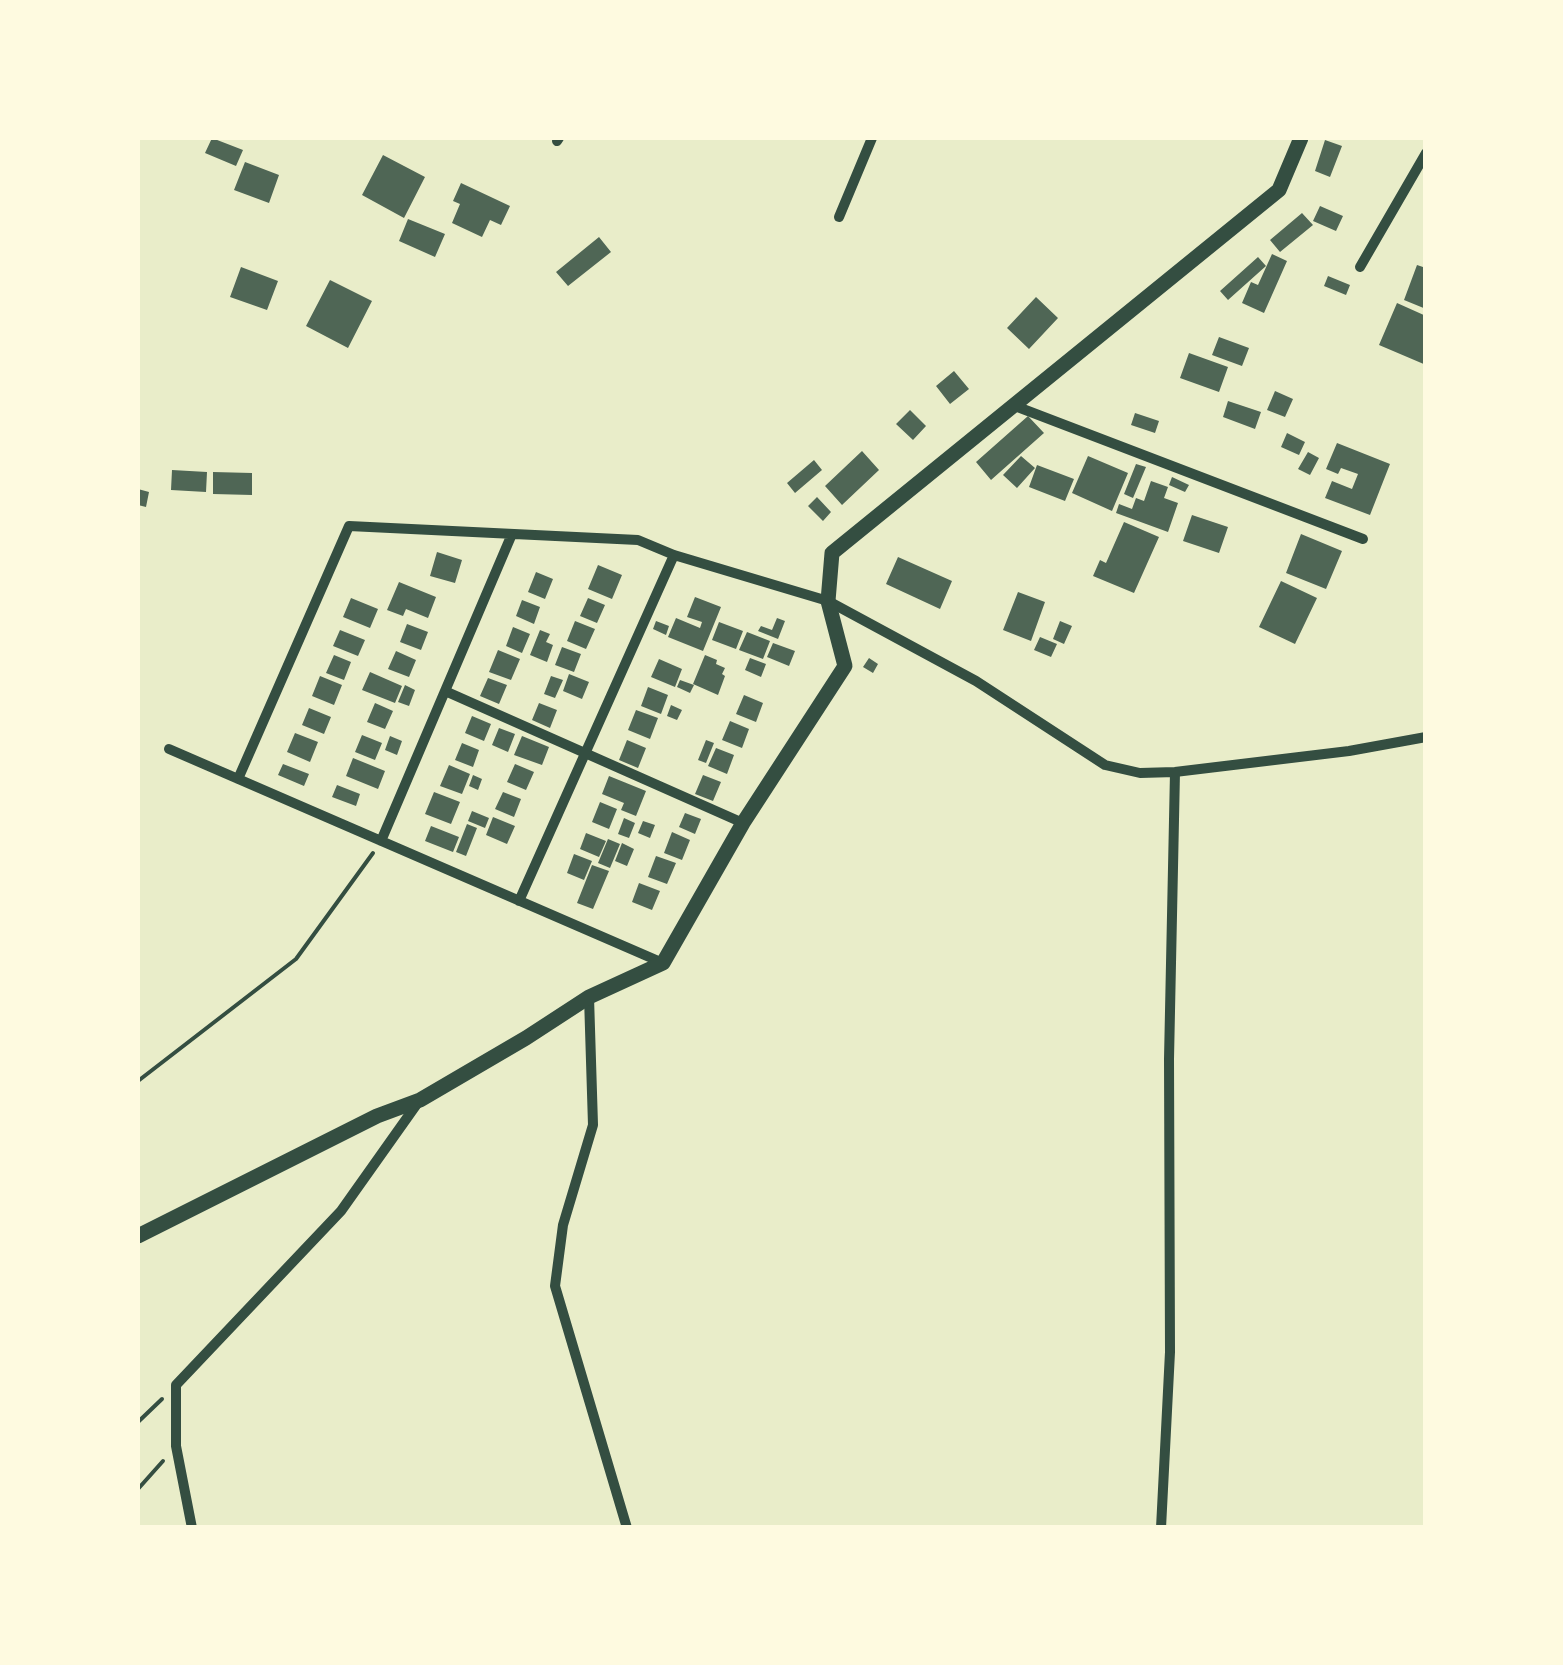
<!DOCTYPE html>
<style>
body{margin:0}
#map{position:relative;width:1563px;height:1665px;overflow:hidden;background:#e9edc9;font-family:Jost,sans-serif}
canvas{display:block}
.frame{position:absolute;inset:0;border:140px solid #fefae0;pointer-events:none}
</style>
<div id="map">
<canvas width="1563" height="1665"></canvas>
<div class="frame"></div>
</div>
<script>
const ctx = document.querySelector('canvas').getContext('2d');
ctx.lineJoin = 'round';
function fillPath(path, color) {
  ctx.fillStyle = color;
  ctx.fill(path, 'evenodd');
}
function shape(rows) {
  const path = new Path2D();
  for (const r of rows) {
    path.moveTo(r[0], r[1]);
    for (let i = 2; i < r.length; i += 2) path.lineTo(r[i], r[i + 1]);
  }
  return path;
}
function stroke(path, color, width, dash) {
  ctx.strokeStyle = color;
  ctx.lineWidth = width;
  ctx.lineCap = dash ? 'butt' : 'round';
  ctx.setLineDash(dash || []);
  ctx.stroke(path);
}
fillPath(shape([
 [212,138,243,150,236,166,205,153],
 [1325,140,1342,146,1330,177,1315,171],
 [383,155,425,177,404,218,362,195],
 [245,162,279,175,269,203,234,190],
 [461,183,510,206,501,225,490,220,482,237,452,223,460,204,453,201],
 [1320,206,1343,216,1336,231,1313,221],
 [1302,213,1313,225,1280,252,1270,240],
 [408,219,445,234,435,257,399,241],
 [599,237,611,252,568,286,556,272],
 [1272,254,1287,261,1264,313,1242,303,1251,282,1258,285],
 [1258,257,1266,266,1228,300,1220,291],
 [1417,265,1426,268,1426,309,1404,300],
 [241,267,278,281,267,310,230,297],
 [1328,276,1350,285,1346,295,1324,286],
 [330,280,372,301,348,348,306,326],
 [1036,297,1058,318,1029,349,1007,328],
 [1397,303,1426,316,1426,365,1379,345],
 [1219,337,1249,348,1242,366,1212,355],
 [1189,353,1228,367,1219,392,1180,378],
 [954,371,969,389,950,404,936,386],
 [1275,391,1293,399,1285,417,1267,410],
 [1228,401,1261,412,1255,429,1223,417],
 [910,410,926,426,913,440,896,424],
 [1135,413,1159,421,1155,433,1131,425],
 [1028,416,1044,433,991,480,976,462],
 [1287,433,1305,442,1299,455,1281,447],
 [1337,443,1390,464,1370,515,1325,498,1332,481,1352,489,1358,474,1341,468,1338,474,1326,469],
 [862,451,879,470,842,505,825,486],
 [1308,452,1319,458,1310,475,1298,469],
 [1021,456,1035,468,1017,488,1003,475],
 [1088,456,1128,473,1112,511,1072,493],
 [814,460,822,470,795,493,787,483],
 [1136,464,1146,467,1133,498,1124,494],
 [1037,465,1074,479,1065,501,1029,487],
 [172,470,207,472,206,492,171,490],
 [213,472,252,473,252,495,213,494],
 [1172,477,1189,485,1185,492,1169,485],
 [1151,481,1168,487,1164,498,1178,503,1168,532,1116,513,1119,504,1132,509,1136,498,1144,501],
 [138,489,149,492,146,507,138,505],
 [817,497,831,512,823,521,808,506],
 [1192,515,1228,527,1219,553,1183,541],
 [1124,522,1159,537,1134,593,1093,576,1100,560,1106,563],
 [1301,534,1342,551,1326,589,1286,573],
 [437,552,462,560,455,583,430,576],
 [898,557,952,581,940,609,886,584],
 [598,565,622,575,612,599,588,589],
 [536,572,553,579,545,599,528,592],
 [1281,581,1317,598,1295,644,1259,627],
 [399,582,436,597,428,618,406,609,403,616,387,610],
 [1018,592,1045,602,1031,641,1003,630],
 [695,597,721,607,703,651,668,637,676,618,700,628,702,622,687,617],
 [351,598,378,609,370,628,343,617],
 [588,598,605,605,597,623,580,616],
 [522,600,540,607,534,624,516,616],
 [777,618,785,621,778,639,758,631,761,626,772,630],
 [575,621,595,629,586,649,567,641],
 [656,621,669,626,666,635,653,629],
 [1060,621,1072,626,1064,644,1053,639],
 [719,622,743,631,736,649,712,640],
 [407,624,428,632,421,650,400,642],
 [513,627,530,634,522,653,506,646],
 [340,630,365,640,358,656,333,646],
 [540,630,550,634,546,642,553,645,547,662,530,655],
 [747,632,770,641,763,659,739,650],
 [1040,637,1057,644,1051,657,1034,650],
 [773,643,795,651,789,666,767,657],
 [562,647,581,654,574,672,555,665],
 [498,650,520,659,511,680,489,672],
 [396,651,416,660,409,677,388,669],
 [334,655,351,662,344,680,326,673],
 [705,655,717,660,716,664,725,668,722,674,725,676,718,695,693,684],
 [750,658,766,664,761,677,745,670],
 [869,658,878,664,873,673,863,667],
 [659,659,682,669,675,687,651,677],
 [370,672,402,686,395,703,362,690],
 [569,674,589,682,582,699,563,691],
 [320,676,342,685,334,705,312,696],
 [551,676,563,680,555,698,544,694],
 [488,678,507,685,499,704,480,696],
 [680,680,694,685,690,693,677,687],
 [405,685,415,690,409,706,398,702],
 [648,687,668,695,661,714,641,706],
 [744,695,763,703,756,722,736,714],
 [375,703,393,711,385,729,367,722],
 [539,703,557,710,550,728,532,720],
 [671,705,682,710,677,720,667,716],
 [309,708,331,717,324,734,302,725],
 [636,710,658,718,650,739,628,730],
 [472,716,491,724,484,741,465,733],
 [730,721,749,729,742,748,722,740],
 [499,728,515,734,508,752,492,745],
 [295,733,318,742,310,762,287,752],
 [362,735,382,743,375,760,355,752],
 [390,736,402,741,397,755,385,750],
 [522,736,549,747,542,765,514,755],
 [627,740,646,748,638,768,619,760],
 [706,740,714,743,706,763,698,760],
 [462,743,479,750,473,767,455,760],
 [716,748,734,755,727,774,708,766],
 [353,758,385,771,378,789,346,776],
 [283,764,309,774,304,786,278,775],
 [515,764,534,772,526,790,507,782],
 [449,765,470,774,462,794,440,786],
 [473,775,482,779,478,790,469,786],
 [703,775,721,782,713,801,695,794],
 [609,776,646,791,636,816,621,810,624,803,602,794],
 [337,785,360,794,356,806,332,797],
 [434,792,460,802,451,824,425,814],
 [503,792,521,799,514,817,495,809],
 [600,802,617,809,609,829,592,822],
 [472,811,489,818,485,828,468,821],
 [685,813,701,819,695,834,679,827],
 [493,817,515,826,507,844,486,835],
 [624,818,635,823,629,838,618,834],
 [643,821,655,825,650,838,638,833],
 [467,824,477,828,466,856,456,852],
 [431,826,459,837,453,852,425,841],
 [672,832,690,840,682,860,664,853],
 [586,833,606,841,599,857,580,849],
 [608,839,620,844,610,868,598,863],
 [622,843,634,849,627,866,615,861],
 [574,854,592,861,584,880,567,873],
 [656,856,676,863,667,884,648,877],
 [592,865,609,871,593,909,577,903],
 [639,883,660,891,652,910,632,902]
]), '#4f6655');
stroke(shape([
 [138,1081,296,959,373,853],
 [138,1422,162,1399],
 [138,1489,163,1461]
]), '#344e41', 4);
stroke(shape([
 [557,141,559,138],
 [839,217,872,138],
 [1360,267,1426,153],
 [1015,406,1363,539],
 [445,691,743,823],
 [169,749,663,963],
 [238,779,349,526,638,540,674,555,828,601,976,681,1105,765,1140,773,1175,772,1349,751,1426,737],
 [381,841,512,534],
 [519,901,674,555],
 [589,997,593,1125,563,1225,555,1286,627,1528],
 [192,1528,176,1446,176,1385,341,1211,419,1101],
 [1161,1528,1170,1352,1169,1059,1175,772]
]), '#344e41', 10);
stroke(shape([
 [138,1236,377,1116,420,1100,526,1038,589,997,663,963,743,823,845,666,828,601,832,553,1279,190,1301,138]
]), '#344e41', 15);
</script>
